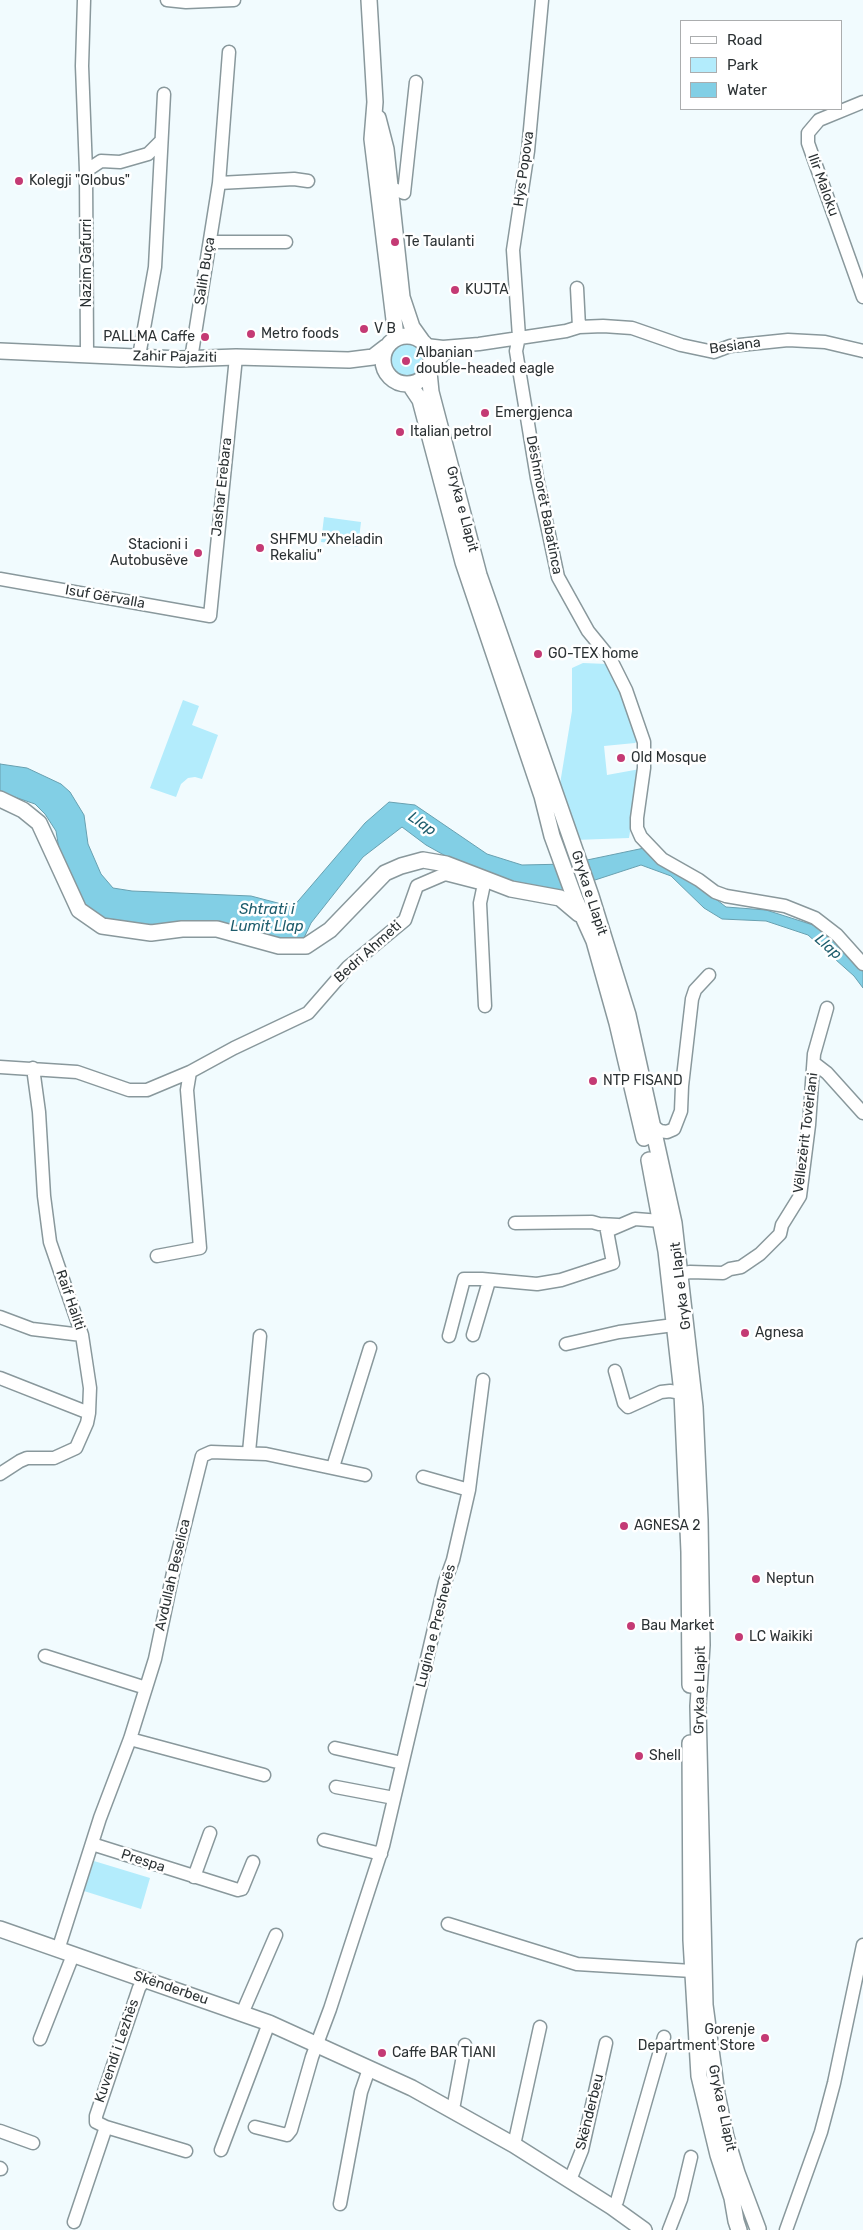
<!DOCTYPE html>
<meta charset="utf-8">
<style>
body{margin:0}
#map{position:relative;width:863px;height:2230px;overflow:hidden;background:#f1fbfe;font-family:Rubik,sans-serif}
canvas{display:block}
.legend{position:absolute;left:680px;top:20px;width:162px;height:90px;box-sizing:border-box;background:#fff;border:1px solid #abadae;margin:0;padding:6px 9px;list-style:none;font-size:15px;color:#2c3234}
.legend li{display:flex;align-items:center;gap:10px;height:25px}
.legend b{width:25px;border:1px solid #abadae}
</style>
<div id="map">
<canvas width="863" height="2230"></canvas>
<ul class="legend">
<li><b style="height:6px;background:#fff"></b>Road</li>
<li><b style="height:14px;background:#b3ecfc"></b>Park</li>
<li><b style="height:14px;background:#82cfe5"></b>Water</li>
</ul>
</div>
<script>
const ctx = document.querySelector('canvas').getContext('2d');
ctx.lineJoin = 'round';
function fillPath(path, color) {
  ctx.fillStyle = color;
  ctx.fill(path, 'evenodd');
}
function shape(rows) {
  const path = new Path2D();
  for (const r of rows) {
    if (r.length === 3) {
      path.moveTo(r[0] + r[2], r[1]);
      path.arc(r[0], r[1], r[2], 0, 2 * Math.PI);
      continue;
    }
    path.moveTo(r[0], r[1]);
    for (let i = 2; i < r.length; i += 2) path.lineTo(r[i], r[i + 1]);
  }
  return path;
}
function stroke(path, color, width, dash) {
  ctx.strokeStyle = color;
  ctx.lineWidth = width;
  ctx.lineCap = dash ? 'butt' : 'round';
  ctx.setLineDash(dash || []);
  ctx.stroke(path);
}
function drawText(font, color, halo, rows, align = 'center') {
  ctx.font = font + ' Rubik,sans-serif';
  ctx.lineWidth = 5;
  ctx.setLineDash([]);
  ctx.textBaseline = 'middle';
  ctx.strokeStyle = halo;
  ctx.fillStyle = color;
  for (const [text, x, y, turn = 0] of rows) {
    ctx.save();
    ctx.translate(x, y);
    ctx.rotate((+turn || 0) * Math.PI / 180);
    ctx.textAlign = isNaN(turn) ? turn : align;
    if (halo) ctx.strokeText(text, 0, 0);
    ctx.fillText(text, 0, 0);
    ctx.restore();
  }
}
fillPath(shape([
 [406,361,17],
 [324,517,361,522,358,547,321,542],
 [583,663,607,664,616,675,638,740,635,743,604,746,607,775,640,769,629,838,575,840,558,796,572,711,572,668],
 [183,700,199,706,192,725,218,735,202,779,195,777,188,778,181,784,176,797,150,788],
 [94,1861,150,1878,141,1909,84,1891]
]), '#b3ecfc');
const water = shape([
 [0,764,27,768,61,784,70,792,84,815,88,844,101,874,113,888,132,891,251,896,293,907,365,823,389,802,415,805,487,854,522,865,568,864,649,847,726,907,766,910,813,925,840,945,863,971,863,988,854,976,808,935,766,921,722,919,704,908,671,876,641,865,592,881,568,894,485,878,426,845,402,827,363,857,311,923,303,940,274,940,155,925,126,926,98,918,84,906,59,849,56,831,45,814,35,804,0,792,0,764]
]);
fillPath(water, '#82cfe5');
stroke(water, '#68a0b0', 1);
const minor = shape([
 [84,0,82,66,86,171,87,354],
 [167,0,186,2,234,0],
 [542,0,528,151,513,250,519,337,516,351,537,478,558,577,588,631,610,658,626,690,644,742,644,768,637,818,637,828,641,837,662,859,699,880,715,892,726,896,785,906,815,918,837,935,863,964],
 [863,102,819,120,808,133,808,143,863,297],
 [86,171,101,161,120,162,148,154,161,141],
 [219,183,294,179,308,181],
 [389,187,404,193,416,82],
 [210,242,286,242],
 [577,288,579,327],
 [426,345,443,347,479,344,566,331,579,327,603,326,632,328,681,345,714,352,730,346,788,340,825,342,863,351],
 [139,356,155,267,164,94],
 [191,359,219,183,229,52],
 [431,366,455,346],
 [0,579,210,616,236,357],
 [814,1063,827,1073,863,1113],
 [0,1067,77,1072,129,1090,147,1090,190,1072,234,1048,308,1013,348,967,405,920,417,886,445,874,484,884,480,903,485,1006],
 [652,1125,660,1131,667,1132,674,1129,681,1111,682,1086,692,999,695,990,709,975],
 [515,1223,592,1222,599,1224,618,1225],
 [157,1256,200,1248,187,1090,190,1072],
 [680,1274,690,1272,723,1273,730,1269,741,1267,760,1254,780,1234,782,1225,800,1196,809,1125,814,1054,827,1008],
 [0,1317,32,1329,82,1335],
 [473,1335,489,1281],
 [449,1336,464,1279,482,1279,537,1284,561,1280,613,1263,607,1231,635,1219,661,1221],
 [566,1344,619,1332,674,1325],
 [615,1371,624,1403,628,1407,661,1392,670,1391,682,1393],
 [0,1378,89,1413],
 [249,1452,260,1336],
 [333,1467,370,1348],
 [0,1474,20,1461,27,1458,54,1458,76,1448,87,1423,89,1413,90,1388,82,1335,50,1242,44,1196,39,1112,33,1068],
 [423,1477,469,1490],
 [45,1656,146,1688],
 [130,1739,264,1775],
 [335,1748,402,1763],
 [336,1787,394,1798],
 [324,1840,381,1854],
 [92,1844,238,1890,242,1889,253,1862],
 [194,1877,210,1833],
 [448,1924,577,1964,692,1971],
 [58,1950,100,1818,130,1739,155,1659,174,1568,202,1456,211,1452,266,1454,365,1475],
 [145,1979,139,1988,96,2116,96,2122,106,2127,186,2151],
 [240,2013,244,2009,276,1935],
 [40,2039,73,1955],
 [451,2109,454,2104,465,2045],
 [255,2127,287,2135,291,2130,312,2057,330,2009,383,1846,445,1582,453,1560,469,1490,483,1380],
 [0,2131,33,2143],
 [514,2145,540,2027],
 [221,2150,269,2023],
 [0,2168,1,2169],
 [570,2180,582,2150,606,2043],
 [340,2204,361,2092,369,2069],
 [612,2207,617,2201,664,2037],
 [74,2222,106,2127],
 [669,2230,681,2199,691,2157],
 [786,2230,821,2132,834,2083,863,1945]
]);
const major = shape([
 [369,0,375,102,372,139,395,328,395,339],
 [378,118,386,149,402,297,412,327,422,341],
 [407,360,24],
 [0,351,180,359,236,357,349,360,373,357,386,347],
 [429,372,431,392,479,575,591,896,628,1015,674,1223,695,1407,700,1520,702,1645,698,1706,705,2005,717,2094,726,2137,737,2173,758,2229],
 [410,385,420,400,463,562,542,796,552,836,575,899,594,941,617,1023,644,1138],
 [0,799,23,810,39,823,79,910,102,926,151,933,182,929,217,929,279,946,306,946,330,930,385,873,401,866,423,860,446,864,511,889,560,898,579,914],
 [649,1160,666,1251,682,1393,689,1552,690,1685],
 [690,1743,691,1940,699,2076,718,2155,732,2198,736,2221,739,2230],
 [0,1929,269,2023,412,2088,514,2145,612,2207,644,2230]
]);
stroke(minor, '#89989c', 15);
stroke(major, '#89989c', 18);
stroke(minor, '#fff', 12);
stroke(major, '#fff', 15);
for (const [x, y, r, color] of [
 [19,181,5,"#c43a74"],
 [395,242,5,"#c43a74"],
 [455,290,5,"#c43a74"],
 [364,329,5,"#c43a74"],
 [251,334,5,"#c43a74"],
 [205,337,5,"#c43a74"],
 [406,361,5,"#c43a74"],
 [485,413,5,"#c43a74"],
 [400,432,5,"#c43a74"],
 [260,548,5,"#c43a74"],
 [198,553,5,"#c43a74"],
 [538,654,5,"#c43a74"],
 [621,758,5,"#c43a74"],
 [593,1081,5,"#c43a74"],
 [745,1333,5,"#c43a74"],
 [624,1526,5,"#c43a74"],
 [756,1579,5,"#c43a74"],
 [631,1626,5,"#c43a74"],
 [739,1637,5,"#c43a74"],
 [639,1756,5,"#c43a74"],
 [765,2038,5,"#c43a74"],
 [382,2053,5,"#c43a74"]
]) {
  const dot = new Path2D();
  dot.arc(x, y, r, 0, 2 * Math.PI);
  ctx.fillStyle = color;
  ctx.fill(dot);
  stroke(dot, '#fff', 2);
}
drawText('14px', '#2c3234', '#fff', [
 ["Hys Popova",524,169,-82],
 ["Ilir Maloku",823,185,70],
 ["Nazim Gafurri",87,263,-90],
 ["Salih Buça",205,271,-81],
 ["Besiana",735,346,-8],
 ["Zahir Pajaziti",175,357,1],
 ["Jashar Erebara",222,487,-84],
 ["Dëshmorët Babatinca",544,505,79],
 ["Gryka e Llapit",462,509,75],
 ["Isuf Gërvalla",105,597,10],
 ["Gryka e Llapit",589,893,72],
 ["Bedri Ahmeti",368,952,-42],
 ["Vëllezërit Tovërlani",806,1133,-83],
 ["Gryka e Llapit",681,1286,-97],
 ["Raif Haliti",70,1300,71],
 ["Avdullah Beselica",173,1575,-77],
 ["Lugina e Preshevës",436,1626,-76],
 ["Gryka e Llapit",700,1690,-89],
 ["Prespa",143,1861,18],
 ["Skënderbeu",171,1988,19],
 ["Kuvendi i Lezhës",117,2051,-71],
 ["Gryka e Llapit",722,2108,78],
 ["Skënderbeu",590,2112,-76]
]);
drawText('14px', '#2c3234', '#fff', [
 ["Kolegji \"Globus\"",29,181],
 ["Te Taulanti",405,242],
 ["KUJTA",465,290],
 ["V B",374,329],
 ["Metro foods",261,334],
 ["PALLMA Caffe",195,337,"right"],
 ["Albanian",416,353],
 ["double-headed eagle",416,369],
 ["Emergjenca",495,413],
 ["Italian petrol",410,432],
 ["SHFMU \"Xheladin",270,540],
 ["Rekaliu\"",270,556],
 ["Stacioni i",188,545,"right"],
 ["Autobusëve",188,561,"right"],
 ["GO-TEX home",548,654],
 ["Old Mosque",631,758],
 ["NTP FISAND",603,1081],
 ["Agnesa",755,1333],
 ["AGNESA 2",634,1526],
 ["Neptun",766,1579],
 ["Bau Market",641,1626],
 ["LC Waikiki",749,1637],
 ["Shell",649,1756],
 ["Gorenje",755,2030,"right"],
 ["Department Store",755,2046,"right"],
 ["Caffe BAR TIANI",392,2053]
], 'left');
drawText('italic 15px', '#1e5d6d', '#fff', [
 ["Llap",422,824,35],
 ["Shtrati i",267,910],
 ["Lumit Llap",267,927],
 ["Llap",828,947,41]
]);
</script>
